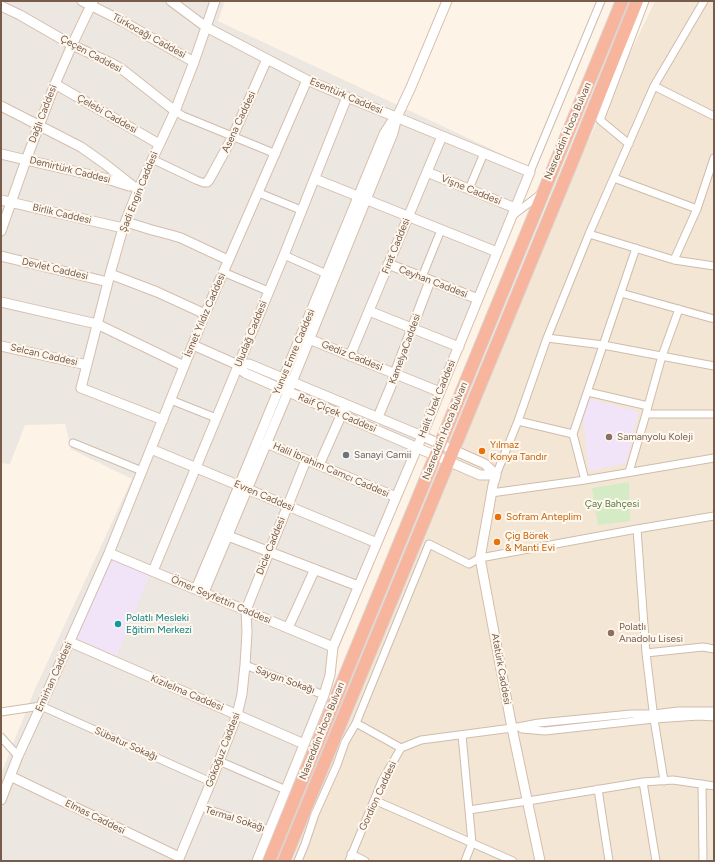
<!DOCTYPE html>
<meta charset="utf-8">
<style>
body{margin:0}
#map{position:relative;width:715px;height:862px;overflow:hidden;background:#fdf4e7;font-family:Figtree,sans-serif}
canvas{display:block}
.frame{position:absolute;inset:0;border:2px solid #775b4b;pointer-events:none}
</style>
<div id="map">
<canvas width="715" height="862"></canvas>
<div class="frame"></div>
</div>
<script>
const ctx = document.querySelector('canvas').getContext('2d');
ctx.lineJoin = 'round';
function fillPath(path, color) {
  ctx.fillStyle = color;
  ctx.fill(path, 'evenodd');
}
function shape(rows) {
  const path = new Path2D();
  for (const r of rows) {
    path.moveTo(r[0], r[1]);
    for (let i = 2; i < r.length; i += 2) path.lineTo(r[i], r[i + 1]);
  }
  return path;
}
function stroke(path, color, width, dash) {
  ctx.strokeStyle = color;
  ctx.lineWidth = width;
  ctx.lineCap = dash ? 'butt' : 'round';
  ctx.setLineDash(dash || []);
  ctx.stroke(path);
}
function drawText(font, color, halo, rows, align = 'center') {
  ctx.font = font + ' Figtree,sans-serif';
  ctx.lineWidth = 4;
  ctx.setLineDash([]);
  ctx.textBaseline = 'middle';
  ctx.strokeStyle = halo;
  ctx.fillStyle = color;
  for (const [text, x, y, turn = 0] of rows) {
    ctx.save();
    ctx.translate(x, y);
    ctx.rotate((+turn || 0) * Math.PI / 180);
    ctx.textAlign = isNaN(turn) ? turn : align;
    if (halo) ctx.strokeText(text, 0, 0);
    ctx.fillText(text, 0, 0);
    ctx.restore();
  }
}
fillPath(shape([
 [655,1,714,1,714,861,292,861,449,474,579,160]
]), '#f4e6d5');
fillPath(shape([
 [1,1,225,1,218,21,534,169,252,861,1,861,1,774,35,689,132,479,71,449,65,424,25,425,10,464,1,463]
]), '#ede7e1');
fillPath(shape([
 [590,399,639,412,626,463,589,471,582,411],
 [113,561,119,562,150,574,117,656,78,639,77,635,108,565,110,563]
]), '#f1e4f9');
fillPath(shape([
 [629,482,630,521,598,525,592,488]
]), '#d4ebc5');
const street = shape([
 [654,86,714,116],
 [175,111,183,116,276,154],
 [629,144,600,120,645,1],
 [152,159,196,180,204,183,207,182],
 [530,172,601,1],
 [614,178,697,209],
 [469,189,484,153],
 [259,193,301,210],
 [512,216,542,193],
 [589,234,674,260,714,266],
 [284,255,331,276],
 [674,260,697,209,714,158],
 [223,272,268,291],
 [422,277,441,230],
 [621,293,714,319],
 [547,338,603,345,714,366],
 [588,392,648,406,646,414,714,414],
 [171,400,216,418],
 [648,406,662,356,679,309],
 [518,421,573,434],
 [73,443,142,471],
 [629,472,646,414],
 [496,475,518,421,547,338,589,234,654,86,704,1],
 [585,480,573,434,636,248],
 [491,493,585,480,714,458],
 [637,529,646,653,654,719,664,781],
 [646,653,703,647,714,649],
 [245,665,324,695],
 [1,712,41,706,211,782],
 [522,729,545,731,654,719,699,716,714,717],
 [462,735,472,843,465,861],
 [1,737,18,756],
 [401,748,356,723,429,544,469,564,480,558,637,529,714,516],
 [219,761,286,790],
 [643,782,656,861],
 [702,784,703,861],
 [598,789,609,861],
 [374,800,513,861],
 [201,807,269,830],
 [469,810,528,801,643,782,673,780,714,786],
 [351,854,365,861],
 [298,861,305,844,315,814,337,765,345,742,356,723],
 [349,861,382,781,401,748,421,740,512,728,539,723,631,714,654,714,678,711,714,711]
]);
const secondary = shape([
 [82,1,122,21,194,62],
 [171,1,206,27,307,80,347,97,530,172,422,436,333,647,330,675,324,695,257,861],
 [1,6,20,15,72,45,111,63,123,70,175,111],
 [55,84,159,144],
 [1,106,81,147,105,164,138,190],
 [1,154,104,178,129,186],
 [427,172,515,208],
 [315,179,497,252],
 [207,182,209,180,214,171,233,136,267,59],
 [1,200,123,228],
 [126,222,152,230,171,235,181,238,228,260],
 [1,231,26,160,55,84,72,45,93,1],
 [1,256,108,282],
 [388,264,478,299],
 [110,274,157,292,205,314],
 [1,302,97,324,184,366],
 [369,311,459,347],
 [309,339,440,392],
 [193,345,238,365,243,364,249,364,422,436,485,464,496,475],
 [1,346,87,365],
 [350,356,442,136],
 [238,365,241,370,245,373,480,475,496,475],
 [378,417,391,386,395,373,430,281],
 [163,420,81,388,110,274,123,228,138,190,175,111,194,62,215,1],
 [266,443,396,497],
 [151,449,377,543],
 [319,465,344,409],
 [496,475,493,485,480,558,512,728,540,861],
 [223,534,358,586],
 [109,553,333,647],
 [153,571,284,255,347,97],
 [196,589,220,532,384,134,391,123,396,118],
 [204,592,288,392,393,133,397,117,411,87,447,1],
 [288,628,315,569],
 [70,642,304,744],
 [10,776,179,857],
 [1,800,18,756,41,706,109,553,205,314,307,80],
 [178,861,211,782,237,715,242,694,245,665,247,632,246,610,306,460]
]);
const highway = shape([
 [269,861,622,1],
 [284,861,572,162,637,1]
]);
stroke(street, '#cfbcad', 9);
stroke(secondary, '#d4bead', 11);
stroke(highway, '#dcd4d0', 14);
stroke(street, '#fff', 7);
stroke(secondary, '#fff', 9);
stroke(highway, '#f7b59e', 12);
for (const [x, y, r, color] of [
 [609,437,4,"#8d6e63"],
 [482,451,4,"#e8710a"],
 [346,455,4,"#6b7280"],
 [498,517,4,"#e8710a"],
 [497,542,4,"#e8710a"],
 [118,624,4,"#0f9aa8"],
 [611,633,4,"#8d6e63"]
]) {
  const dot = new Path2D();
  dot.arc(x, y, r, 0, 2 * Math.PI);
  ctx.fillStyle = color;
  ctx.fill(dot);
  stroke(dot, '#fff8ee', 1.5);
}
drawText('10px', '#775b4b', '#fff8ee', [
 ["Türkocağı Caddesi",149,36,29],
 ["Çeçen Caddesi",91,54,28],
 ["Esentürk Caddesi",346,96,23],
 ["Dağlı Caddesi",43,114,-69],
 ["Çelebi Caddesi",107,114,30],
 ["Asena Caddesi",239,122,-65],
 ["Nasreddin Hoca Bulvarı",568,131,-67],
 ["Demirtürk Caddesi",70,170,14],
 ["Vişne Caddesi",471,190,22],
 ["Şadi Engin Caddesi",139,192,-68],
 ["Birlik Caddesi",62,214,13],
 ["Fırat Caddesi",396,246,-68],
 ["Devlet Caddesi",55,269,13],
 ["Ceyhan Caddesi",433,282,21],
 ["İsmet Yıldız Caddesi",205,315,-67],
 ["Uludağ Caddesi",251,334,-68],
 ["KamelyaCaddesi",405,349,-70],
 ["Yunus Emre Caddesi",294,352,-67],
 ["Selcan Caddesi",44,355,13],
 ["Gediz Caddesi",352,356,22],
 ["Halit Ürek Caddesi",437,399,-68],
 ["Raif Çiçek Caddesi",337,413,23],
 ["Nasreddin Hoca Bulvarı",445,431,-68],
 ["Halil İbrahim Camcı Caddesi",331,470,23],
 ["Evren Caddesi",264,496,23],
 ["Dicle Caddesi",271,546,-68],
 ["Ömer Seyfettin Caddesi",221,600,23],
 ["Atatürk Caddesi",501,669,80],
 ["Emirhan Caddesi",54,677,-66],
 ["Saygın Sokağı",285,680,20],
 ["Kızılelma Caddesi",187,693,23],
 ["Nasreddin Hoca Bulvarı",322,731,-68],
 ["Sübatur Sokağı",126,744,24],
 ["Gökoğuz Caddesi",223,750,-69],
 ["Gordion Caddesi",378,796,-65],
 ["Elmas Caddesi",95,817,26],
 ["Termal Sokağı",235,819,18]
]);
drawText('10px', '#785e54', '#fff8ee', [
 ["Samanyolu Koleji",617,437],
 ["Polatlı",619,627],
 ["Anadolu Lisesi",619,639]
], 'left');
drawText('10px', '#c56008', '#fff8ee', [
 ["Yılmaz",490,445],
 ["Konya Tandır",490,457],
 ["Sofram Anteplim",506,517],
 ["Çig Börek",505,536],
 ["& Manti Evi",505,548]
], 'left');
drawText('10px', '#5b616d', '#fff8ee', [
 ["Sanayi Camii",354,455]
], 'left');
drawText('10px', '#547d42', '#fff8ee', [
 ["Çay Bahçesi",612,504]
]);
drawText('10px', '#0d838f', '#fff8ee', [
 ["Polatlı Mesleki",126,618],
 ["Eğitim Merkezi",126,630]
], 'left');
</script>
